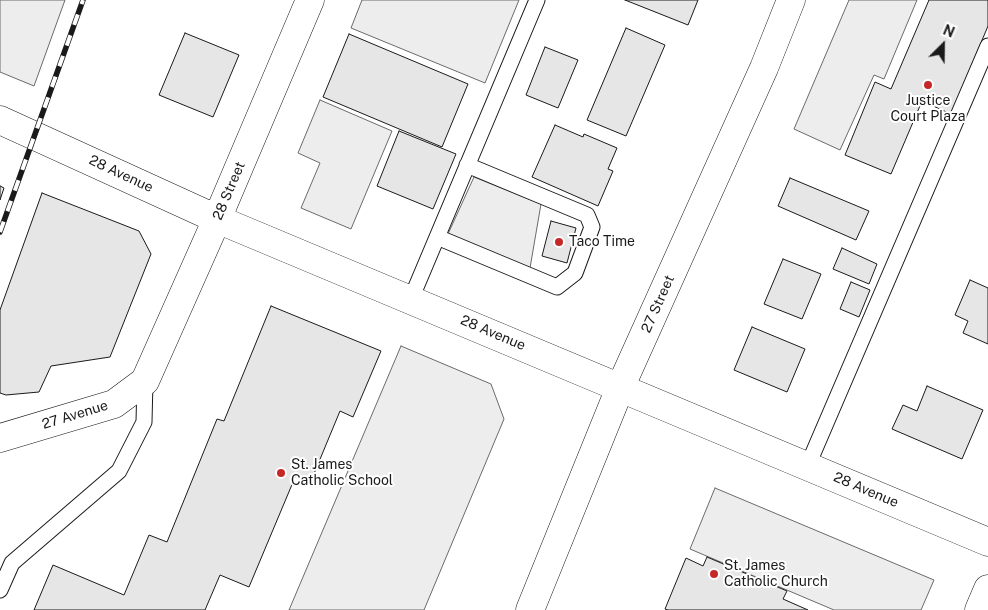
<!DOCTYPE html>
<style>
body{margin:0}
#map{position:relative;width:988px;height:610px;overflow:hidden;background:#fff;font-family:"Public Sans",sans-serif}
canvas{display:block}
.north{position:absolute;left:918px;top:20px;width:50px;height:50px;-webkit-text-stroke:4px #fff;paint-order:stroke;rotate:23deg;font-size:14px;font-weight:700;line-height:20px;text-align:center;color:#1a1a1a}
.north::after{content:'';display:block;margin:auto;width:18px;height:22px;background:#1a1a1a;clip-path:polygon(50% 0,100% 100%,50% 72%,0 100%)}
</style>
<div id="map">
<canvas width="988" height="610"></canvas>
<div class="north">N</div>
</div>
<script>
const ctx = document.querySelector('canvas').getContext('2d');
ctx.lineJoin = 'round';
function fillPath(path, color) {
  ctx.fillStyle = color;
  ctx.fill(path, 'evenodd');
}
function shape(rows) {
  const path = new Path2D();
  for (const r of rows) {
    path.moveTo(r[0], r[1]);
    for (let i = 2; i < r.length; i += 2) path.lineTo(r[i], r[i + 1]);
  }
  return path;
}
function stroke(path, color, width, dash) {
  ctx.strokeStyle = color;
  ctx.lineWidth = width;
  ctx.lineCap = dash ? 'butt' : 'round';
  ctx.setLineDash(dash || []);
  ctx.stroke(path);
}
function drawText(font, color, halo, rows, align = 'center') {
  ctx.font = font + ' "Public Sans",sans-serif';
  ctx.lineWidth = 4;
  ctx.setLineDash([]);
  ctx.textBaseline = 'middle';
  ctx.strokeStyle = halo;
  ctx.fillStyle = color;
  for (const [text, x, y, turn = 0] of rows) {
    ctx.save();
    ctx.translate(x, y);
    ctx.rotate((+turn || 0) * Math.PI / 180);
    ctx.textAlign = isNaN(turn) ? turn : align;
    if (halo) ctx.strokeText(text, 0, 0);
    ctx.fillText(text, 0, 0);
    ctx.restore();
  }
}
const built = shape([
 [0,0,65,0,34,86,0,72,0,0],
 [362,0,519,0,485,83,351,28,362,0],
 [849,0,917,0,884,79,874,75,840,150,794,129,849,0],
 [320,100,392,131,351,229,301,208,320,163,298,153,320,100],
 [474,177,541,204,530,268,448,234,474,177],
 [401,346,491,384,504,419,424,610,289,610,401,346],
 [715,488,934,580,921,610,834,610,690,549,715,488]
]);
fillPath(built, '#ededed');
stroke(built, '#6a6a6a', 1);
const building = shape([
 [625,0,698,0,688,25,625,0],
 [929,0,988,0,988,26,951,114,922,101,891,174,845,155,875,82,891,89,929,0],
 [626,28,665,45,626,136,587,120,626,28],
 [185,33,239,55,213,117,159,95,185,33],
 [349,34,468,84,442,147,323,97,349,34],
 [545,47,578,60,558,108,526,95,545,47],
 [555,125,583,137,584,134,617,148,608,169,613,171,598,206,532,177,555,125],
 [399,131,456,154,433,209,377,186,399,131],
 [790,178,869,211,856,240,778,206,790,178],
 [0,186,4,188,0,200,0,186],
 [42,193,139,231,151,254,110,357,51,366,39,392,6,395,0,393,0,310,42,193],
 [551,221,576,228,567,263,542,256,551,221],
 [842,248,877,264,869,284,833,269,842,248],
 [783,259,821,274,802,319,764,304,783,259],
 [970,280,988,288,988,344,963,333,968,321,955,315,970,280],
 [851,282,870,290,859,317,840,309,851,282],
 [271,306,381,351,353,417,340,411,311,481,296,475,249,587,220,575,205,610,34,610,53,565,124,595,149,535,167,542,217,419,224,421,271,306],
 [752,327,805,349,787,392,734,370,752,327],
 [927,386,983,410,962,459,892,429,903,405,917,411,927,386],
 [707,557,787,591,783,599,808,610,668,610,665,609,686,558,703,566,707,557]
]);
fillPath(building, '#e6e6e6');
stroke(building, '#1a1a1a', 1);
const service = shape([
 [437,237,557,287,575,273,592,227,587,215,467,165],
 [411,299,537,0],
 [808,465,988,46],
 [0,590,12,563,119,471,144,422,145,381]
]);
const minor = shape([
 [0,120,217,219,988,542],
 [0,438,114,404,145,381,217,219,310,0],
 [979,610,988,589]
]);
const secondary = shape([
 [530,610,620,388,764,68,791,0]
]);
stroke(service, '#1a1a1a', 17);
stroke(minor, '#1a1a1a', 29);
stroke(secondary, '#1a1a1a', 29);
stroke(service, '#fff', 15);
stroke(minor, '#fff', 28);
stroke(secondary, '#fff', 28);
const rail = shape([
 [0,232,83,0]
]);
stroke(rail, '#1a1a1a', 5.5);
stroke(rail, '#fff', 4, [11]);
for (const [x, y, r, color] of [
 [928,85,5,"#c62828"],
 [559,242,5,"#c62828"],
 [281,473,5,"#c62828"],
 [714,574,5,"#c62828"]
]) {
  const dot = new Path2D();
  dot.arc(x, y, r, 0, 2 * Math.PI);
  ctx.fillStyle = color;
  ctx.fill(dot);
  stroke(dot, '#fff', 2);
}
drawText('14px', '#1a1a1a', '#fff', [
 ["Justice",928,101,"center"],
 ["Court Plaza",928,117,"center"],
 ["Taco Time",569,242],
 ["St. James",291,465],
 ["Catholic School",291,481],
 ["St. James",724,566],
 ["Catholic Church",724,582]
], 'left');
drawText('14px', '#1a1a1a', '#fff', [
 ["28 Avenue",121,174,25],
 ["28 Street",229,191,-67],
 ["27 Street",658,304,-66],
 ["28 Avenue",493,333,23],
 ["27 Avenue",75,415,-17],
 ["28 Avenue",866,490,23]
]);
</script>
